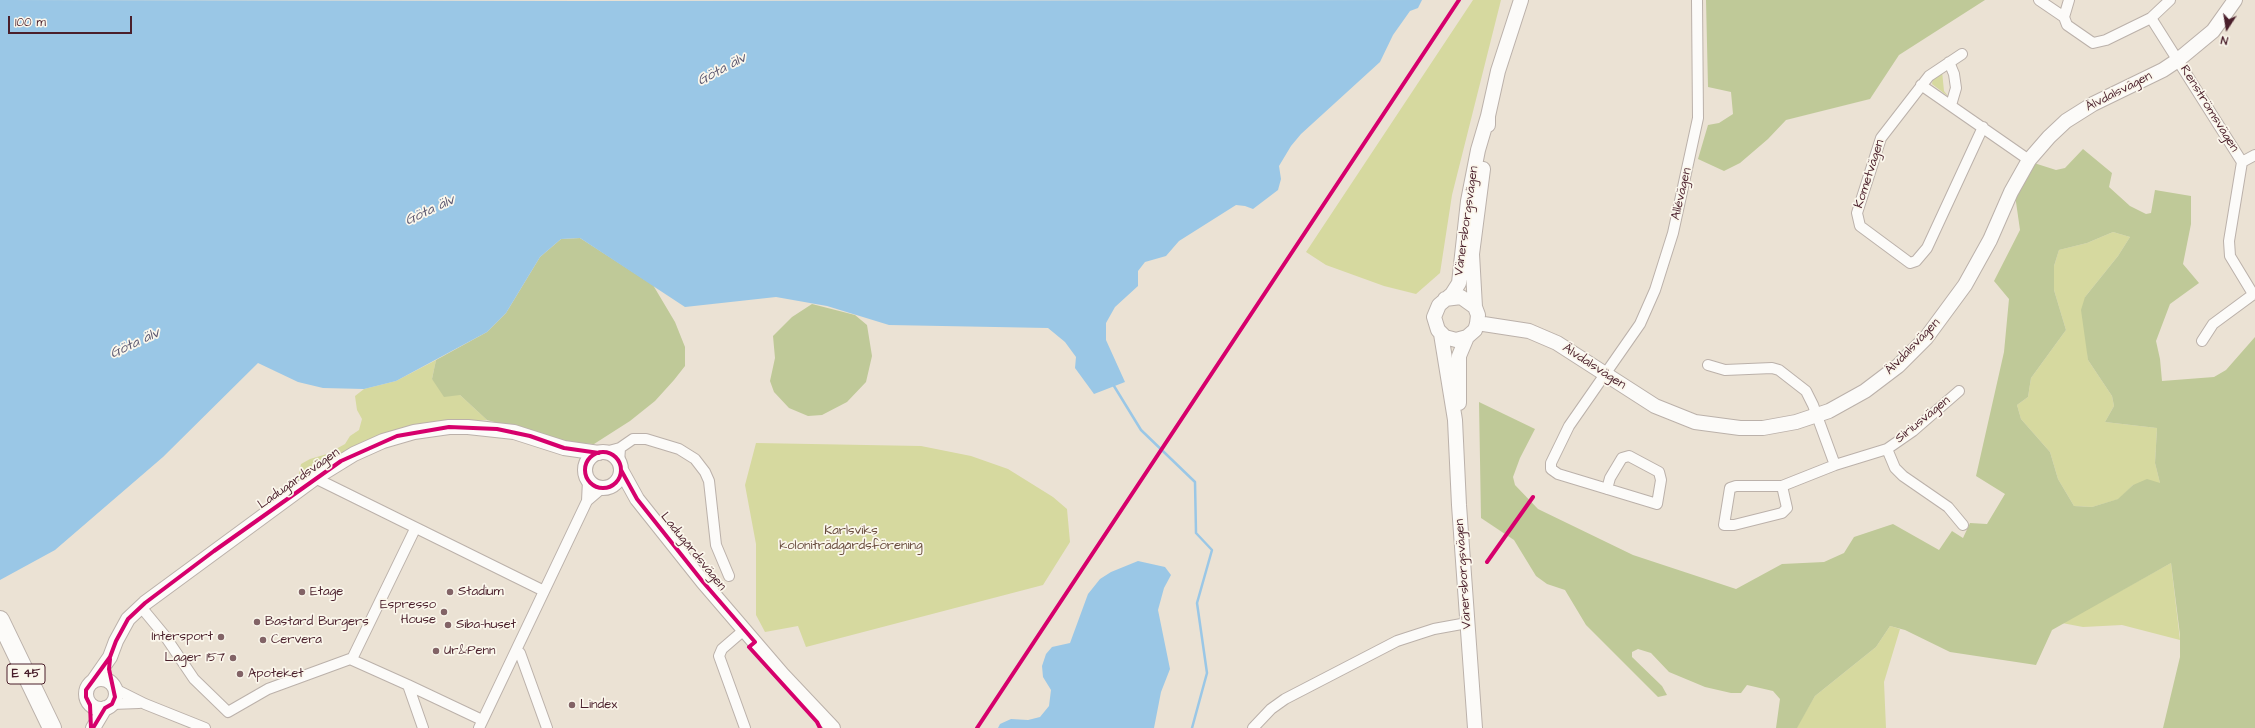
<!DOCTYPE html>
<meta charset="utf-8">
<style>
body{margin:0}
#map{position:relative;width:2255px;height:728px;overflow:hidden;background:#ebe2d4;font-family:"Architects Daughter",sans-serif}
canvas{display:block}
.north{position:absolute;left:2207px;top:8px;width:40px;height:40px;-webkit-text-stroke:3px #fbf7ec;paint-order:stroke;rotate:192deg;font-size:11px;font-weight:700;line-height:16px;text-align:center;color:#4a1f2b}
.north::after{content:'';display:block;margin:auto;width:14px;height:18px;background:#4a1f2b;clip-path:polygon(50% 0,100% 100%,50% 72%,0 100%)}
.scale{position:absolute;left:8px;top:16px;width:124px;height:18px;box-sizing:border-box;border:2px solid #4a1f2b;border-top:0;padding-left:5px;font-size:12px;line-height:14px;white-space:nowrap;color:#4a1f2b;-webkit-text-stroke:3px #fbf7ec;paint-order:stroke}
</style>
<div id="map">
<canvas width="2255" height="728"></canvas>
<div class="north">N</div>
<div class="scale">100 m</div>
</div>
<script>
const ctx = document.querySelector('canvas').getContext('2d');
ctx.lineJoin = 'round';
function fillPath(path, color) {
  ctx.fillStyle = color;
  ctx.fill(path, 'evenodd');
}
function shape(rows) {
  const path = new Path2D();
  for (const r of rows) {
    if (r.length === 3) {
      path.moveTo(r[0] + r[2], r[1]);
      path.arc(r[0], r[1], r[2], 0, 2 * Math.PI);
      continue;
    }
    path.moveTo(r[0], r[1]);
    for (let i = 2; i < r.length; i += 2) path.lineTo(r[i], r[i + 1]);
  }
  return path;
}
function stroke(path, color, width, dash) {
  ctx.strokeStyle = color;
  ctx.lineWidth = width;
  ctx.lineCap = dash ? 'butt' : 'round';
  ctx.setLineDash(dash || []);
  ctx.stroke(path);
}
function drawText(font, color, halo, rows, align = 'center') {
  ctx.font = font + ' "Architects Daughter",sans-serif';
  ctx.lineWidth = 3.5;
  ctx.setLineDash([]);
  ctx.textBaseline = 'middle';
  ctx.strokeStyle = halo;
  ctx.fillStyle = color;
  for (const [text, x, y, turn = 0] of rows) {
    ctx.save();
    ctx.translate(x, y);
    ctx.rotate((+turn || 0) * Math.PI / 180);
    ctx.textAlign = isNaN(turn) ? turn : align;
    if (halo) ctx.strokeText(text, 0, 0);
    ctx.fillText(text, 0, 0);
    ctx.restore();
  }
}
fillPath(shape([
 [1473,0,1501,0,1452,195,1440,273,1416,294,1384,286,1326,265,1306,252],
 [1942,71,1944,91,1949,97,1932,84,1933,78],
 [2113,232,2130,237,2118,256,2085,297,2088,360,2112,396,2114,406,2105,422,2157,428,2155,463,2160,483,2133,485,2119,499,2092,507,2074,506,2058,479,2050,452,2021,419,2017,405,2028,397,2031,378,2066,330,2054,290,2054,266,2059,250,2087,243],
 [436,360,432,379,460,395,487,420,459,421,424,425,299,484,298,479,301,464,310,459,327,454,345,444,350,436,359,430,362,419,357,410,355,396,364,389,396,381],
 [756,443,921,446,971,456,1008,469,1053,497,1067,509,1070,542,1043,585,806,647,798,626,765,632,756,615,756,544,745,485],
 [2171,563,2180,640,2122,625,2083,627,2062,623],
 [1890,626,1900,629,1884,682,1886,728,1796,728,1815,696,1876,647]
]), '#d6d99f');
fillPath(shape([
 [1706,0,1985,0,1899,55,1870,99,1786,120,1768,139,1740,163,1724,171,1698,159,1708,125,1719,123,1733,114,1731,92,1708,87],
 [2083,149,2112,173,2109,187,2130,206,2146,214,2151,213,2155,190,2191,196,2191,224,2183,264,2199,283,2170,304,2156,341,2160,359,2162,381,2214,377,2226,370,2255,337,2255,728,2163,728,2180,657,2180,635,2171,563,2052,630,2036,665,1950,652,1905,630,1890,626,1876,647,1815,696,1797,728,1776,728,1780,699,1773,691,1747,685,1741,693,1731,693,1705,687,1669,672,1651,653,1638,649,1632,652,1632,657,1662,686,1667,695,1658,697,1586,625,1565,590,1547,584,1536,576,1514,540,1481,518,1479,402,1535,429,1520,458,1513,477,1515,485,1538,509,1633,555,1736,589,1782,564,1824,562,1844,553,1854,537,1893,524,1939,550,1952,531,1963,538,1970,523,1987,524,2005,494,1976,476,2004,352,2009,299,1994,281,2020,230,2015,195,2034,163,2056,170,2065,168],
 [2113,232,2130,237,2118,256,2085,297,2081,310,2088,360,2112,396,2114,406,2105,422,2157,428,2155,463,2160,483,2147,479,2133,485,2118,499,2092,507,2074,506,2058,479,2050,452,2021,419,2017,405,2028,397,2031,378,2066,330,2054,290,2054,266,2059,250,2087,243],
 [580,238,653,285,675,322,685,347,685,366,674,380,655,401,630,421,594,444,572,443,487,420,460,395,444,397,432,379,436,360,487,332,506,313,540,257,561,239],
 [812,304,855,315,867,325,872,356,866,382,847,402,822,415,808,416,789,408,774,392,770,381,775,358,773,336,792,317]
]), '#bfc998');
fillPath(shape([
 [0,0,585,1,1422,0,1418,8,1410,11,1393,35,1380,62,1301,134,1291,146,1279,166,1281,179,1278,190,1253,209,1245,206,1236,205,1179,241,1166,256,1145,262,1138,271,1138,286,1115,307,1106,323,1106,340,1125,382,1094,394,1075,368,1076,357,1065,342,1048,328,889,325,827,306,776,297,685,307,580,238,561,239,540,257,506,313,487,332,396,381,364,389,323,388,298,382,258,363,163,457,55,550,0,580],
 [1138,561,1165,567,1171,575,1164,588,1158,610,1170,669,1161,692,1154,728,998,728,1000,724,1011,719,1028,720,1040,717,1049,706,1051,690,1043,677,1042,666,1046,654,1052,647,1070,643,1088,594,1100,579,1111,572]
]), '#9ac7e6');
stroke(shape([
 [1114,386,1141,430,1195,482,1196,533,1212,550,1197,603,1207,673,1192,728]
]), '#9ac7e6', 2.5);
const street = shape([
 [2039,0,2064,17],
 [2069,0,2064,17,2067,25,2093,43,2106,40,2151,18,2170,0],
 [2151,18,2242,162,2229,241,2230,256,2253,294],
 [1962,54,1929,76,1881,138,1857,213,1860,226,1910,263,1916,261,1927,248,1983,127],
 [1949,62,1954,74,1956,88,1951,105],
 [1921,85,2029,160],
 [2242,162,2255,155],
 [2202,341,2213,324,2255,293],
 [1708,365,1725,370,1772,368,1779,370,1806,391,1813,405,1835,465],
 [1887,449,1895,468,1903,476,1948,507,1963,525],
 [605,452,620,448,633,439,646,439,679,449,695,459,705,472,709,481,716,545,729,576],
 [619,463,620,448],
 [315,478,544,591],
 [1782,486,1787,508,1782,513,1734,525,1724,525,1730,488,1736,486,1782,486,1835,465,1887,449,1913,431,1959,391],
 [1607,489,1610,478,1622,458,1629,456,1659,472,1661,480,1657,504,1558,474,1551,469,1551,463,1569,426,1640,324,1655,290,1673,233,1698,118,1697,0],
 [587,501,601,489],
 [141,607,165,636,194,679,228,712,268,689,350,659,408,685,423,728],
 [744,630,722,649,719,656,745,728],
 [516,651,520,653,547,728],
 [352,659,415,529],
 [408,685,482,720],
 [115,689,145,704,205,728],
 [112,704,139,703],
 [479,728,587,501,588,480],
 [1253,728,1271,709,1285,699,1397,641,1434,629,1467,623]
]);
const secondary = shape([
 [1488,125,1488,116,1498,71,1521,0],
 [1445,299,1461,297,1475,307,1478,315,1477,324,1475,330,1467,337,1456,340,1445,337,1438,330,1434,317,1439,305,1452,294,1459,283,1468,201,1478,150,1488,116],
 [1475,307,1472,254,1483,169],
 [1477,323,1529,331,1557,343,1655,406,1695,422,1740,428,1763,428,1796,422,1829,411,1865,391,1898,366,1926,338,1965,285,1990,240,2011,192,2029,160,2049,137,2066,121,2093,104,2163,70,2178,60,2213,31,2235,0],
 [1441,334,1455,420,1459,505,1475,728],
 [1459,403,1459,356,1467,337],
 [603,470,18],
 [621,470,637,499,703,582,782,674,833,728],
 [101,694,15],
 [94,680,110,657,116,641,128,619,145,603,315,478,354,454,383,441,414,432,449,427,468,427,514,432,564,448,599,453],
 [93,728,105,708]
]);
const highway = shape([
 [0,620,52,728]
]);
stroke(street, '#bbb1aa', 12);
stroke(secondary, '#bbb1aa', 16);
stroke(highway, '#bbb1aa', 20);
stroke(street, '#fcfbf9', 10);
stroke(secondary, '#fcfbf9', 14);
stroke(highway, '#fcfbf9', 18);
stroke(shape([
 [603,470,18],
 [621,470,637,499,703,582,755,642,749,647,817,722,820,728],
 [1487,562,1533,497],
 [91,728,90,705,86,697,86,690,110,657,116,641,128,619,145,603,214,551,341,461,397,436,449,427,497,429,530,436,564,448,599,453],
 [93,728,105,708,112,704,115,697,109,669,110,659],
 [977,728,1459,0]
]), '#d6006c', 4);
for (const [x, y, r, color] of [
 [302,592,4,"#826366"],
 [450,592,4,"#826366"],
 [444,612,4,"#826366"],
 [257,622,4,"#826366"],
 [448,625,4,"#826366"],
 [221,637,4,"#826366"],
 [263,640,4,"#826366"],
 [436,651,4,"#826366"],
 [233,658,4,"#826366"],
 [240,674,4,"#826366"],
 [572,705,4,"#826366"]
]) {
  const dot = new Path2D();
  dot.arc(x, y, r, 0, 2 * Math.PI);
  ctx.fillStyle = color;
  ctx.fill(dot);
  stroke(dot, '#fbf7ec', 1.5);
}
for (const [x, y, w] of [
 [26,674,38]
]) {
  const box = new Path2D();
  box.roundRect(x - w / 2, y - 10, w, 20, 3);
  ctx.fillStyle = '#fbf7ec';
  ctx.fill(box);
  stroke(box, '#4a1f2b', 1);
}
drawText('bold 12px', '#4a1f2b', null, [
 ["E 45",26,674]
]);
drawText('13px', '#4a1f2b', '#fbf7ec', [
 ["Älvdalsvägen",2119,92,-27],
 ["Renströmsvägen",2209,109,58],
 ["Kometvägen",1870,174,-72],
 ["Allévägen",1682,194,-77],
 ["Vänersborgsvägen",1467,221,-82],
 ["Älvdalsvägen",1913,347,-46],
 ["Älvdalsvägen",1594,367,33],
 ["Siriusvägen",1923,420,-39],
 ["Ladugårdsvägen",299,479,-35],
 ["Ladugårdsvägen",693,552,51],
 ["Vänersborgsvägen",1464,574,-94]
]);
drawText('13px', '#684c3d', '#fbf7ec', [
 ["Karlsviks",851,531],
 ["koloniträdgårdsförening",851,546]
]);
drawText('13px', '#4a1f2b', '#fbf7ec', [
 ["Etage",310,592],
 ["Stadium",458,592],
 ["Espresso",436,605,"right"],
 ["House",436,620,"right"],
 ["Bastard Burgers",265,622],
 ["Siba-huset",456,625],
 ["Intersport",213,637,"right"],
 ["Cervera",271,640],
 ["Ur&Penn",444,651],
 ["Lager 157",225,658,"right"],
 ["Apoteket",248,674],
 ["Lindex",580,705]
], 'left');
drawText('italic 14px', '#5a566f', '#fbf7ec', [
 ["Göta älv",722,70,-28],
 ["Göta älv",430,211,-25],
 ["Göta älv",135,344,-25]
]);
</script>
